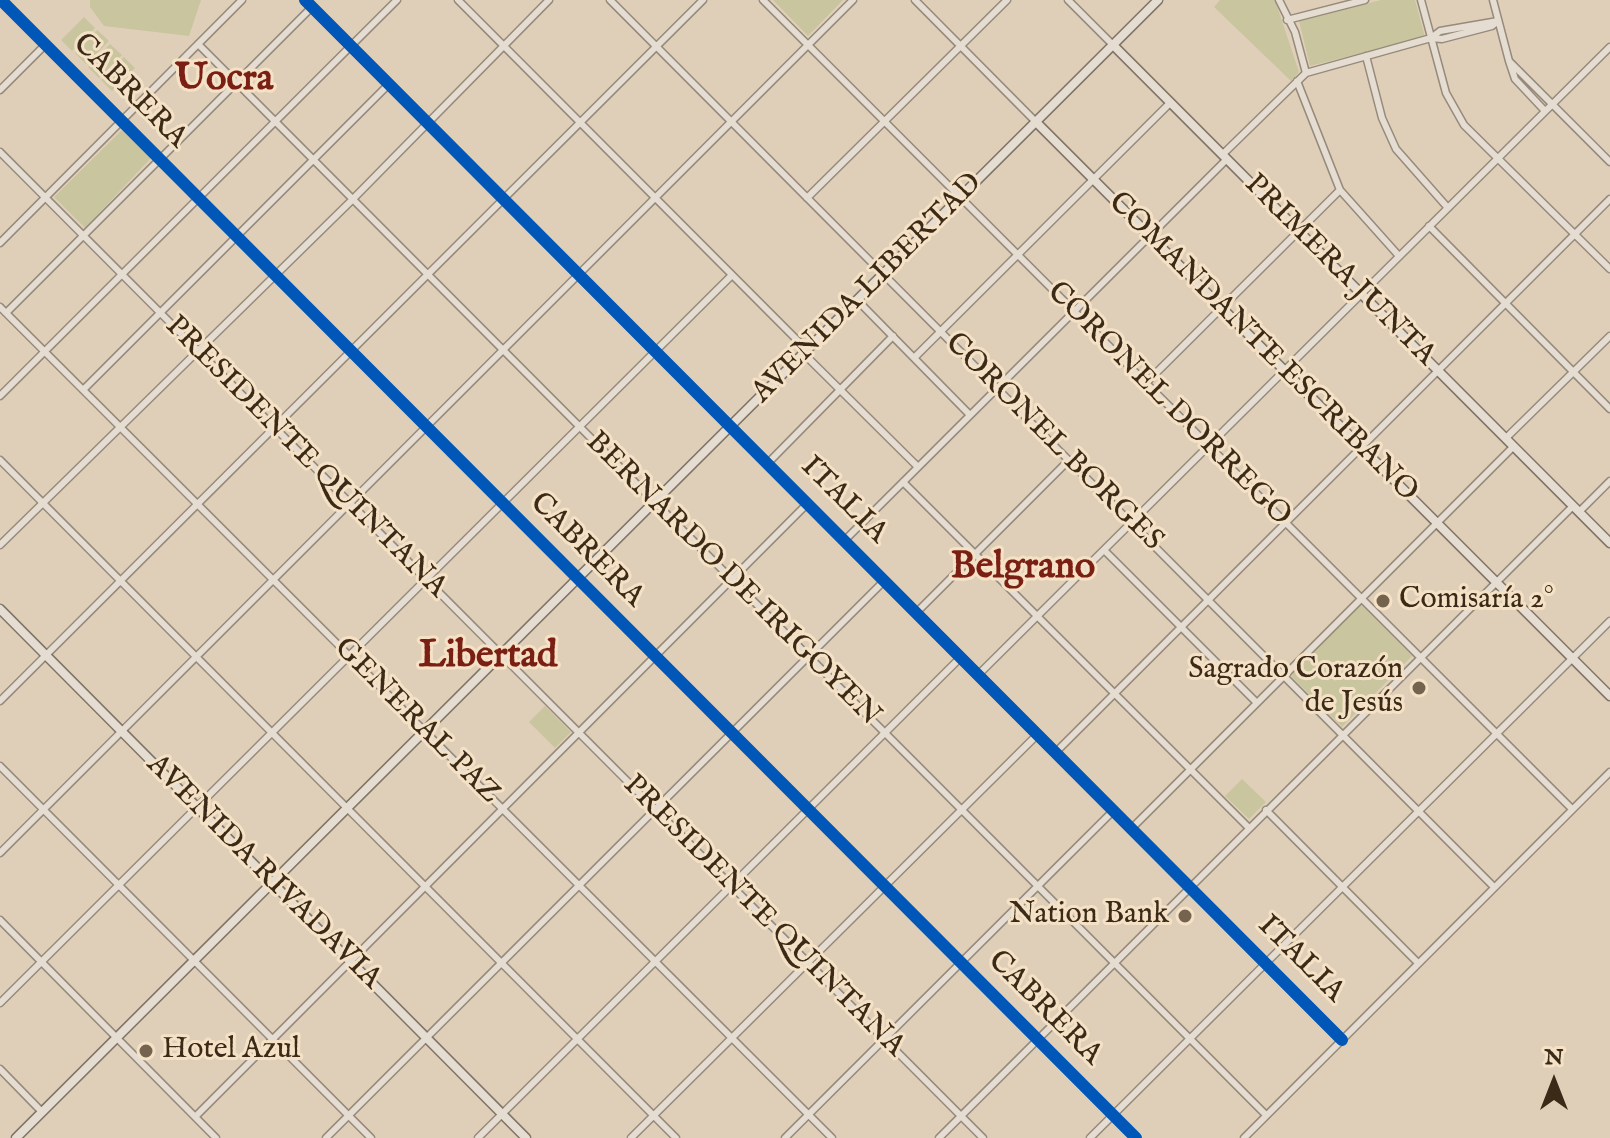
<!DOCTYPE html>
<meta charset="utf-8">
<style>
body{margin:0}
#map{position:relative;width:1610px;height:1138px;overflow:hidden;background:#e0cfb8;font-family:"IM FELL English",serif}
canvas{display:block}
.north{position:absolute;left:1514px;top:1042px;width:80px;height:80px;-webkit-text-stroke:6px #f5e2c6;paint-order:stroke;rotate:0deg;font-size:22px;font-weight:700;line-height:32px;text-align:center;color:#3a2a17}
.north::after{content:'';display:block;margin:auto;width:28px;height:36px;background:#3a2a17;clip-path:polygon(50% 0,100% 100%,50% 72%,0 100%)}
</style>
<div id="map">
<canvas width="1610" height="1138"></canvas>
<div class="north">N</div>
</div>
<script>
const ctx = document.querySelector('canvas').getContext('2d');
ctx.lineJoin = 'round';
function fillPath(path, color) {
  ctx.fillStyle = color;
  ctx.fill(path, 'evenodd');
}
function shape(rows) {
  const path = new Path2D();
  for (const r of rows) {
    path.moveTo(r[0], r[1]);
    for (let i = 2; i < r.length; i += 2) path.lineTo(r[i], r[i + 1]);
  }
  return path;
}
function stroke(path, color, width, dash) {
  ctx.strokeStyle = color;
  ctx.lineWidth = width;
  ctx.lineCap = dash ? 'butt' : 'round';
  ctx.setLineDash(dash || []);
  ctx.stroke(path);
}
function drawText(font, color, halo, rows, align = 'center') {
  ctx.font = font + ' "IM FELL English",serif';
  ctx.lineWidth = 6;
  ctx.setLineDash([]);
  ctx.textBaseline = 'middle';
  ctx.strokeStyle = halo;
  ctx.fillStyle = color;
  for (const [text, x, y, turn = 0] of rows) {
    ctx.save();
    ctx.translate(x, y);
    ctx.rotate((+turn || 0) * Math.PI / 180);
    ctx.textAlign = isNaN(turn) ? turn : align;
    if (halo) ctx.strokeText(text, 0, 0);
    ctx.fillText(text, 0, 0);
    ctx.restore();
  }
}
fillPath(shape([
 [90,0,201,0,189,36,104,26,90,7],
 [773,0,843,0,808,36],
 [1220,0,1275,0,1299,72,1291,81,1214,7],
 [1381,0,1415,0,1425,37,1310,66,1299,21],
 [84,17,95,28,72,51,61,40],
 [97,30,109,41,86,64,75,53],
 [110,44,122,55,99,78,88,67],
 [124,57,135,68,112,91,101,80],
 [122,130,151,158,85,228,54,197],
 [1361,605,1412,656,1342,727,1291,676],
 [545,706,571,732,555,748,529,722],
 [1242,779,1266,802,1249,819,1225,796]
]), '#c9c59f');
const street = shape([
 [1,0,1136,1138],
 [458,0,807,350],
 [610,0,1494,887],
 [763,0,1572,809],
 [915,0,1036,122],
 [1068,0,1113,45],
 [1279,0,1295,32,1306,73],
 [1421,0,1446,93,1464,125,1610,269],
 [1493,0,1509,61,1610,162],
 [1287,20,1365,0],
 [1431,38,1442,39,1492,26,1498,21],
 [198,44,1266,1115],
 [1366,56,1382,118,1396,149,1448,208],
 [1509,61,1515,79,1545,111],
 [1297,81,1340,190,1399,256],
 [0,90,45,45],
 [0,152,983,1138],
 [1222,155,1306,73,1431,38,1440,31,1498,21],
 [807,198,1007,0],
 [1429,226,1610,409],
 [0,243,242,0],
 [857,300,970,415],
 [0,307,832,1138],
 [6,313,312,7],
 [804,354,918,467],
 [914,358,1170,103],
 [1146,383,1340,190],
 [83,390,389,84],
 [0,396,397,0],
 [1506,438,1610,336],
 [0,460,676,1138],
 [768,463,893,336],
 [903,482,1249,828],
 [1579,512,1610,481],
 [845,540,1227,159],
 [0,545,351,201,549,0],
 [1104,550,1257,703],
 [917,612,1069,460],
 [979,674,1610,47],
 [0,701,703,0],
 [1056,752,1610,199],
 [0,766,371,1138],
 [1266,810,1418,963],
 [1132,828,1514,446],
 [0,853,853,0],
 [0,920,216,1138],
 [0,1003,732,275],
 [0,1069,42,1112],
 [195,1117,808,503],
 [326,1138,885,580],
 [478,1138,961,657],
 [631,1138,1038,734],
 [785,1138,1114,810],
 [939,1138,1573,506],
 [1090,1138,1610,621],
 [1244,1138,1610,772]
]);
const secondary = shape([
 [305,0,1342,1040],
 [1113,45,1610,543],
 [1036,122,1610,696],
 [0,609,526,1138],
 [16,1138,1158,0]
]);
stroke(street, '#968a7c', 9);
stroke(secondary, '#7f7466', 11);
stroke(street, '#e5ddd1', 6);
stroke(secondary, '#e5ddd1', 8);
stroke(shape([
 [1,0,1136,1138],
 [305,0,1342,1040]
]), '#0057b8', 12);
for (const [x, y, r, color] of [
 [1383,601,8,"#74644f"],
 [1419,688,8,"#74644f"],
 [1185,916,8,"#74644f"],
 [146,1051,8,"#74644f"]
]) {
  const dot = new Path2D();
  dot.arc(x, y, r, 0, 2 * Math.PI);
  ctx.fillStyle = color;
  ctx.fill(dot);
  stroke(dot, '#f5e2c6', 3);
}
drawText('30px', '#3a2a17', '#f5e2c6', [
 ["CABRERA",129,92,45],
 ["PRIMERA JUNTA",1339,271,45],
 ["AVENIDA LIBERTAD",868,289,-45],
 ["COMANDANTE ESCRIBANO",1262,348,45],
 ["CORONEL DORREGO",1168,405,45],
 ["CORONEL BORGES",1053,443,45],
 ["PRESIDENTE QUINTANA",305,458,45],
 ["ITALIA",843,501,45],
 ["CABRERA",586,551,45],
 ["BERNARDO DE IRIGOYEN",732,580,45],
 ["GENERAL PAZ",416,722,45],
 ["AVENIDA RIVADAVIA",263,873,45],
 ["PRESIDENTE QUINTANA",763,917,45],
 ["ITALIA",1300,960,45],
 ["CABRERA",1044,1009,45]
]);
drawText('30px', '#3a2a17', '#f5e2c6', [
 ["Comisaría 2°",1399,601],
 ["Sagrado Corazón",1403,671,"right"],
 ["de Jesús",1403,705,"right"],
 ["Nation Bank",1169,916,"right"],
 ["Hotel Azul",162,1051]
], 'left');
drawText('bold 38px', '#7a1f14', '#f5e2c6', [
 ["Uocra",224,81],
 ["Belgrano",1023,569],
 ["Libertad",488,658]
]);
</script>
